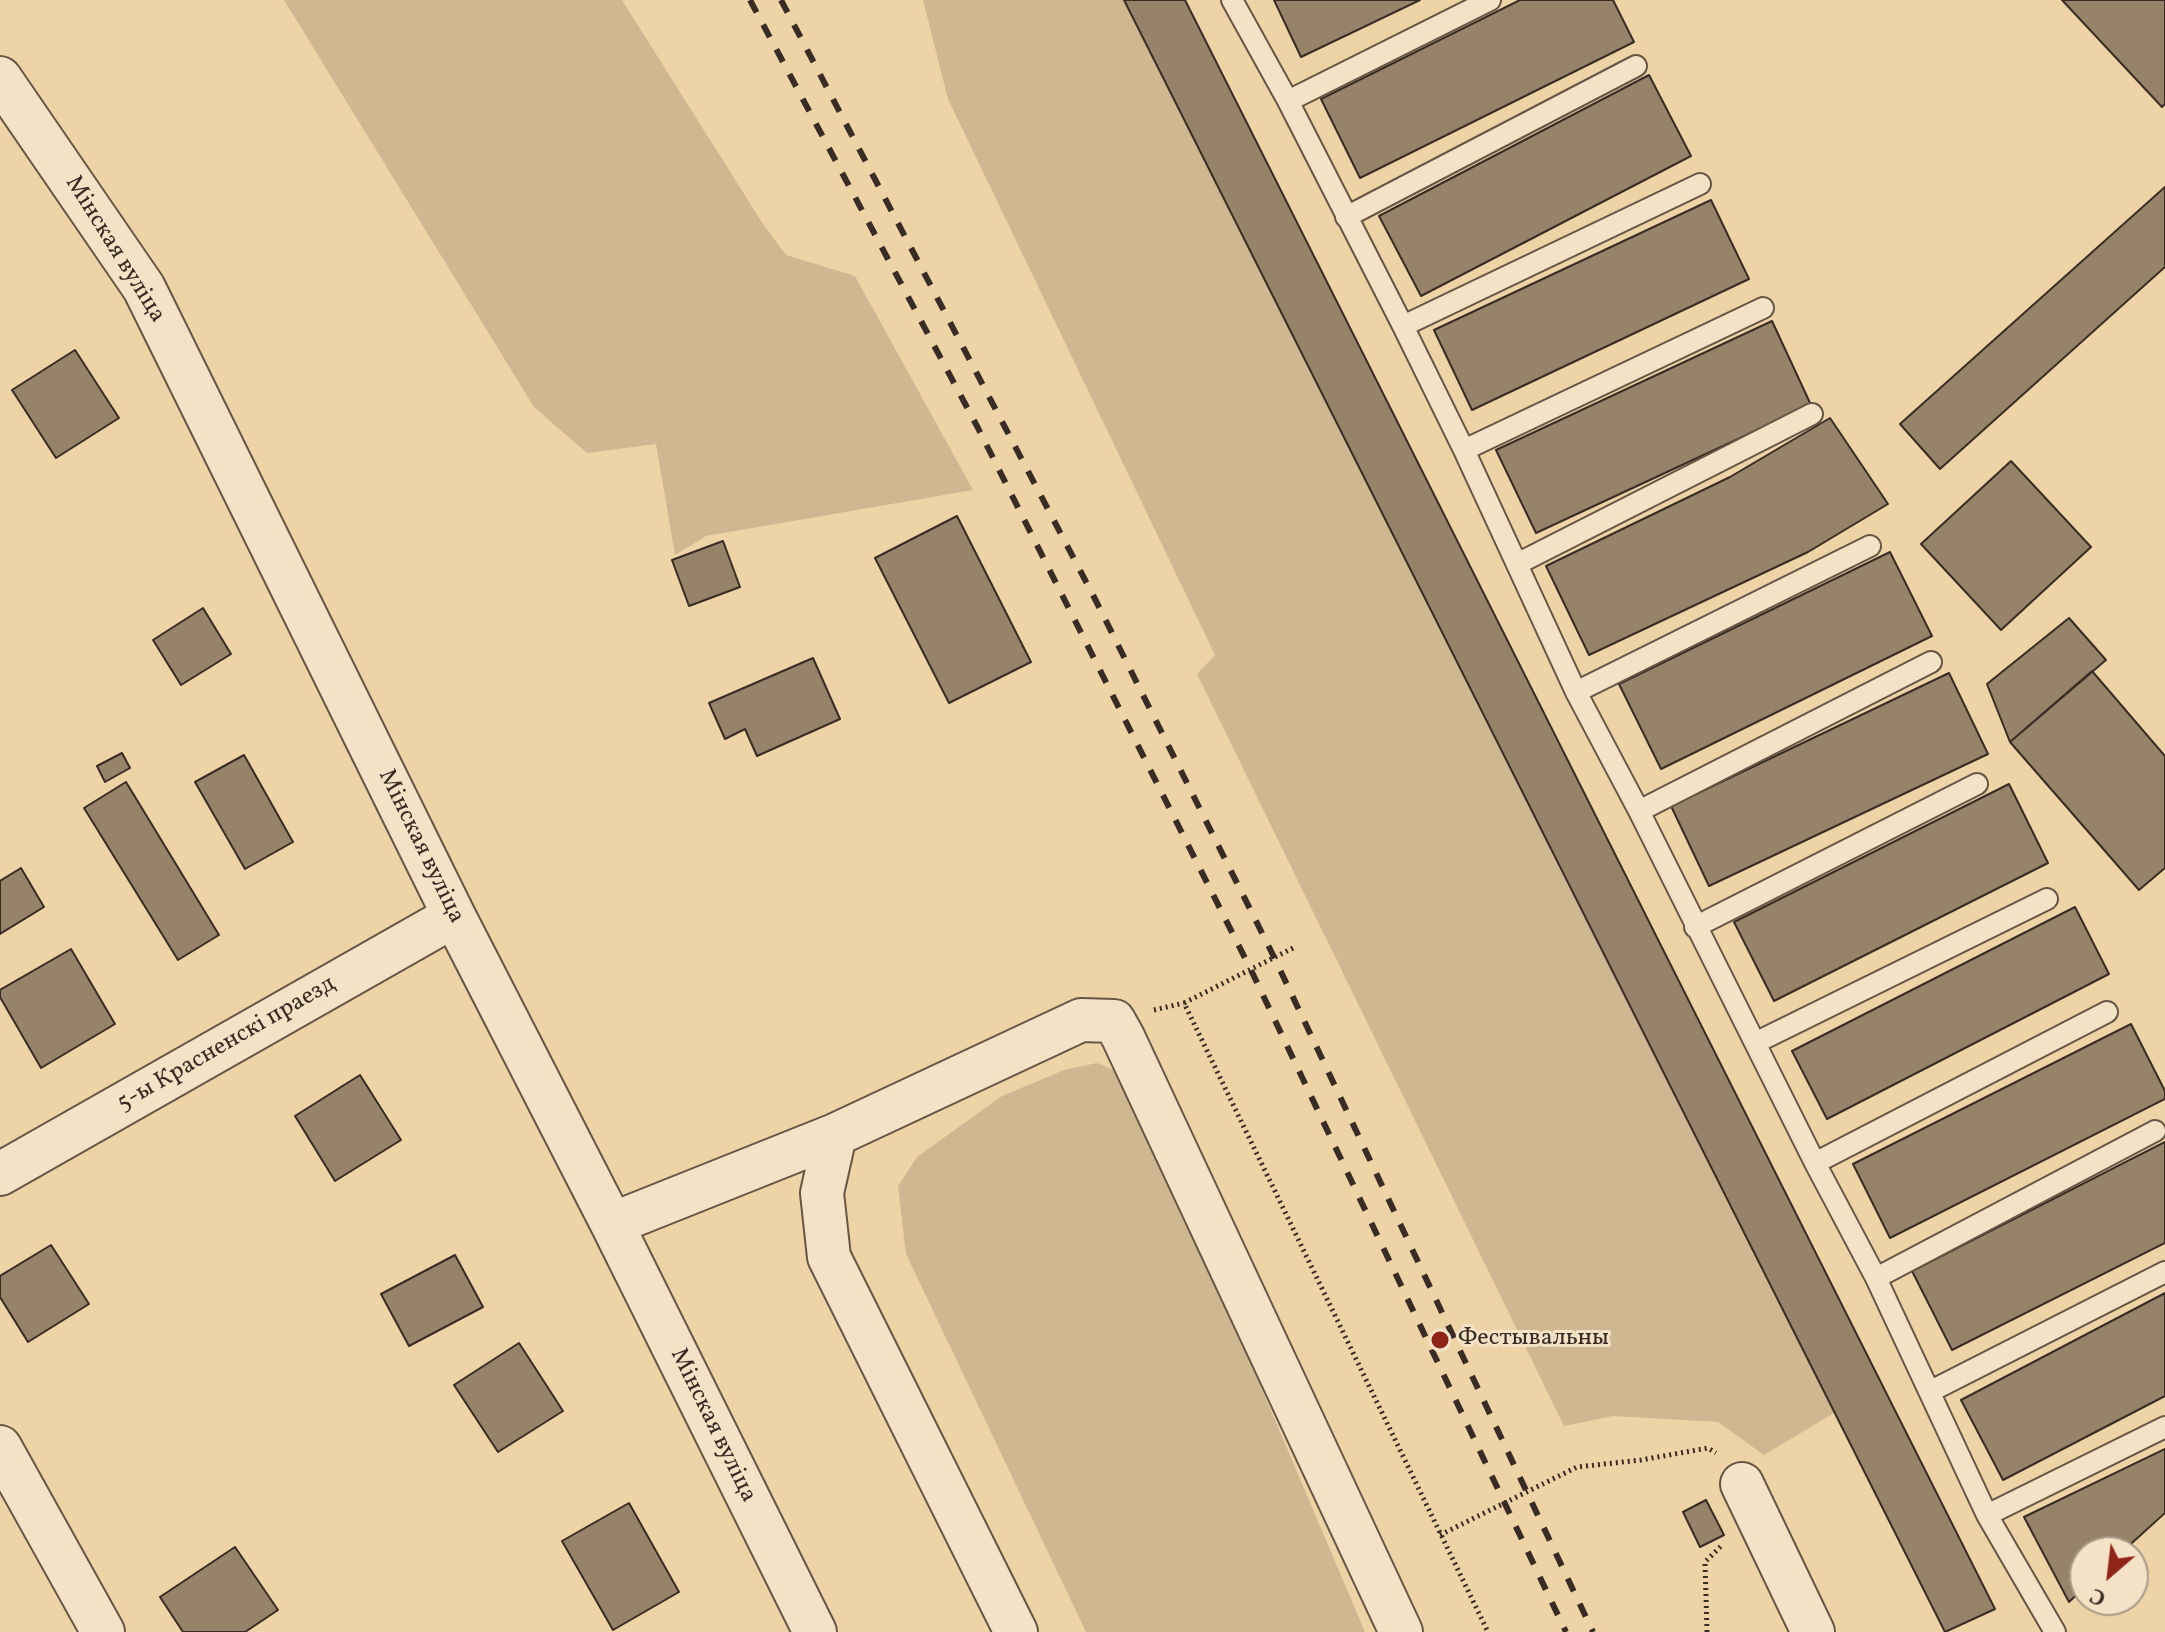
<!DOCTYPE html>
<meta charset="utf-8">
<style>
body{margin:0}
#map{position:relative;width:2165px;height:1632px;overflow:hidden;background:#eed3a7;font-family:Vollkorn,serif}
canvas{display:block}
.north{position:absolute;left:2069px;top:1536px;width:80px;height:80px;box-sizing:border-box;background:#f4e2c6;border:2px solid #a99986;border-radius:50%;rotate:208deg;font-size:22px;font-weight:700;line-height:32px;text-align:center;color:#382c25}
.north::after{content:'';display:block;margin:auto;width:28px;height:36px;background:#8f2418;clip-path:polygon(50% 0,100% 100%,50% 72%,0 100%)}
</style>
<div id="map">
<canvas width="2165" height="1632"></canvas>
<div class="north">С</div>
</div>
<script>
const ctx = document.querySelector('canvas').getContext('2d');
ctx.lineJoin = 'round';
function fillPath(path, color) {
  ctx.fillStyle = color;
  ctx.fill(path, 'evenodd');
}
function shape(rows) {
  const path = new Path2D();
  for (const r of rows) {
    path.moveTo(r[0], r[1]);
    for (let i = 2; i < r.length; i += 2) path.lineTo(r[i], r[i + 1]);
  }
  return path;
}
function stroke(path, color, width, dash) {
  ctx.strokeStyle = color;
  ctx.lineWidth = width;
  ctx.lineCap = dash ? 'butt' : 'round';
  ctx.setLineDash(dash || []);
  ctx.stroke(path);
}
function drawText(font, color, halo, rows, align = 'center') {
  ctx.font = font + ' Vollkorn,serif';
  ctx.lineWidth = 6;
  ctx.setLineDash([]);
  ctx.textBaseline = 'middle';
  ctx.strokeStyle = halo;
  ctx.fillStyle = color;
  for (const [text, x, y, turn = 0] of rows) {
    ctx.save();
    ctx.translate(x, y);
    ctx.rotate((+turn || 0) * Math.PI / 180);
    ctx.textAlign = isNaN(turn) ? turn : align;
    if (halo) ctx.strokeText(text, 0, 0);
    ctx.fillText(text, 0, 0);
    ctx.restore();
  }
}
fillPath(shape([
 [284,0,622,0,763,224,786,255,855,276,973,490,706,536,675,555,656,444,587,453,534,407],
 [923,0,1123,0,1834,1413,1764,1455,1718,1422,1613,1416,1564,1426,1197,674,1215,655,948,99],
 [1097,1063,1129,1076,1365,1632,1086,1632,906,1254,898,1186,917,1157,1002,1096,1064,1070]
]), '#cfb791');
const building = shape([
 [1124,0,1185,0,1995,1609,1945,1632,1124,0],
 [1274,0,1420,0,1301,57,1274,0],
 [1520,0,1613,0,1634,42,1360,178,1321,99,1520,0],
 [2062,0,2165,0,2165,104,2162,107,2062,0],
 [1649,75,1691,156,1421,296,1379,216,1649,75],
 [2165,187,2165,267,1940,469,1900,424,2165,187],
 [1711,200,1749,279,1472,410,1434,330,1711,200],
 [1772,321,1811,405,1536,533,1496,450,1772,321],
 [75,350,119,418,56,458,12,390,75,350],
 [1830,418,1888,504,1808,552,1589,655,1546,566,1730,477,1830,418],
 [2011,461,2091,547,2001,630,1921,544,2011,461],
 [957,516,1031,662,949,703,875,558,957,516],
 [723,541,740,587,689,606,672,560,723,541],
 [1890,552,1932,636,1661,769,1619,684,1890,552],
 [203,608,231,654,181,685,153,640,203,608],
 [2069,618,2106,660,2010,742,1987,684,2069,618],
 [813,658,840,719,757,756,745,729,725,739,709,703,813,658],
 [2092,671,2165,756,2165,868,2139,890,2010,742,2092,671],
 [1949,673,1988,754,1709,886,1671,806,1949,673],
 [122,753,130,768,105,782,97,766,122,753],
 [244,755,293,842,245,869,195,782,244,755],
 [126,782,219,935,178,960,84,808,126,782],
 [2009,784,2048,863,1774,1001,1734,922,2009,784],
 [21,868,44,907,0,934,0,881,21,868],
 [2075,907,2109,974,1827,1119,1792,1051,2075,907],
 [71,949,115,1024,41,1068,0,997,0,990,71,949],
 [2131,1024,2165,1091,2165,1099,1890,1238,1853,1164,2131,1024],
 [360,1075,401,1140,335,1181,295,1116,360,1075],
 [2165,1142,2165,1243,1952,1350,1912,1271,2165,1142],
 [51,1245,89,1304,28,1342,0,1297,0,1276,51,1245],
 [455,1255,483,1307,409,1346,381,1294,455,1255],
 [2165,1293,2165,1396,2003,1480,1961,1400,2165,1293],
 [519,1343,563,1411,498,1452,454,1385,519,1343],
 [2165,1449,2165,1513,2122,1552,2085,1552,2085,1587,2069,1602,2024,1517,2165,1449],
 [1706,1500,1724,1535,1700,1547,1683,1512,1706,1500],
 [629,1503,679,1592,613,1630,562,1541,629,1503],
 [235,1547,278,1610,245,1632,183,1632,160,1597,235,1547]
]);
fillPath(building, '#978369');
stroke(building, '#382c25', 2);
const lane = shape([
 [1232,0,1288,101,1403,326,1464,450,1576,692,1639,811,1815,1163,1876,1278,1987,1515,2055,1632],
 [1288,101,1490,0],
 [1346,217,1636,66],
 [1403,326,1700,184],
 [1464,450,1763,308],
 [1517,564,1812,414],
 [1576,692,1870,546],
 [1639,811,1931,662],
 [1695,927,1977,784],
 [1755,1043,2047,899],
 [1815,1163,2107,1012],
 [1876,1278,2155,1131],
 [1931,1391,2165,1272],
 [1987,1515,2165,1427]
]);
const street = shape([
 [0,78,144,288,454,916,612,1224,815,1632],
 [0,1174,454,916],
 [612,1224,835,1135],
 [0,1447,103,1632],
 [1742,1484,1813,1632],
 [1016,1632,829,1257,822,1193,835,1135,1081,1020,1114,1021,1123,1037,1401,1632]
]);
stroke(lane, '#665646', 24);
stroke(street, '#665646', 46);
stroke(shape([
 [1293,948,1184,1003,1488,1632],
 [1154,1010,1184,1003],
 [1440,1535,1577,1467,1641,1460,1708,1448,1716,1453],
 [1707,1632,1705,1562,1723,1544]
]), '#382c25', 5, [2, 4]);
stroke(lane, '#f4e2c6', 20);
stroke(street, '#f4e2c6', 42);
stroke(shape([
 [750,0,978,428,1251,970,1566,1632],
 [781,0,1094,597,1274,957,1593,1632]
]), '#382c25', 6, [14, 14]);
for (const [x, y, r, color] of [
 [1440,1340,10,"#8f2418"]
]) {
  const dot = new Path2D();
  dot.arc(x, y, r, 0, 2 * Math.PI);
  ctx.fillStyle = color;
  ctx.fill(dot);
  stroke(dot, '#f4e2c6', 3);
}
drawText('24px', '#382c25', '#f4e2c6', [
 ["Мінская вуліца",114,250,58],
 ["Мінская вуліца",420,847,64],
 ["5-ы Красненскі праезд",227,1045,-30],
 ["Мінская вуліца",712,1426,64]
]);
drawText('24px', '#382c25', '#f4e2c6', [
 ["Фестывальны",1458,1340]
], 'left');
</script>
